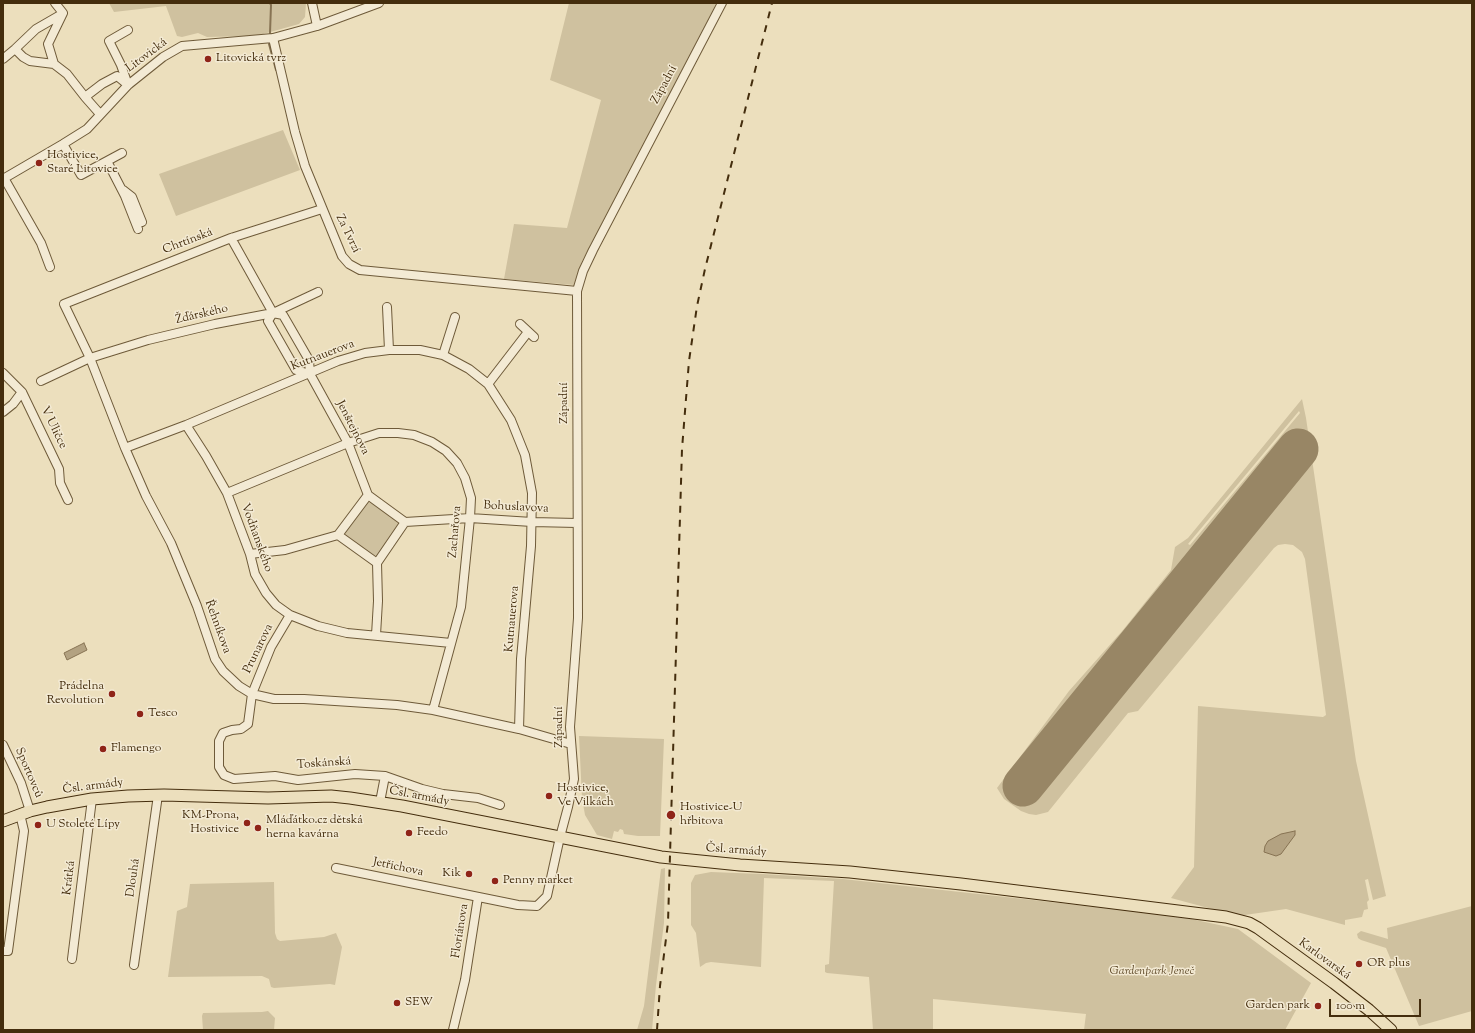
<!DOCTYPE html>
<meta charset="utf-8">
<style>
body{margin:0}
#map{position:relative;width:1475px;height:1033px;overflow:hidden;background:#ecdfbd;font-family:"Sorts Mill Goudy",serif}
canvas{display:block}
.frame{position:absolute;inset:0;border:4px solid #442d0d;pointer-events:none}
.scale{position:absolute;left:1329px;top:999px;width:92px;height:18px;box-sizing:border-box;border:2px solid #442d0d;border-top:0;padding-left:5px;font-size:12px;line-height:14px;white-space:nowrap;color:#442d0d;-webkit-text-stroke:3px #f3ead4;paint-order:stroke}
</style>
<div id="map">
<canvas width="1475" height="1033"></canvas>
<div class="frame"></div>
<div class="scale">100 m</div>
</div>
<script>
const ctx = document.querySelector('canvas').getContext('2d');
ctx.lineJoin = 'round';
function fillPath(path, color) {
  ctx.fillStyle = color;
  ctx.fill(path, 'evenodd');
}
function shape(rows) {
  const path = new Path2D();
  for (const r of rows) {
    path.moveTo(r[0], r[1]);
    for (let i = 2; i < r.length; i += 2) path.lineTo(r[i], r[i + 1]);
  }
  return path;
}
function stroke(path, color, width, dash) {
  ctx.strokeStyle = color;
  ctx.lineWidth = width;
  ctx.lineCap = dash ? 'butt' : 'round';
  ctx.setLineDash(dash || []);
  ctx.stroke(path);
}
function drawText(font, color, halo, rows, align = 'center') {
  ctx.font = font + ' "Sorts Mill Goudy",serif';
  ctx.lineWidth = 3;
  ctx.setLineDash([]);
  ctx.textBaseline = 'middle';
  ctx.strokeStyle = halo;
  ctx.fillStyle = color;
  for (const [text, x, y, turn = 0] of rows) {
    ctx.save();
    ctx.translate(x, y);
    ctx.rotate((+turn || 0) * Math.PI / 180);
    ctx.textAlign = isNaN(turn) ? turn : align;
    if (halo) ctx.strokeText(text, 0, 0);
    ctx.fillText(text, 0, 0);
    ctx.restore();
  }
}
fillPath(shape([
 [109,3,306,3,305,17,299,24,256,36,207,37,198,33,182,37,177,36,166,6,114,12],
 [569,3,716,3,708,22,582,261,574,285,504,279,514,224,567,228,601,100,550,80],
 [283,130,300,170,176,216,159,174],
 [1302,399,1306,418,1356,761,1386,896,1373,900,1368,879,1365,880,1369,900,1367,902,1368,909,1364,910,1362,917,1345,920,1345,925,1286,909,1238,916,1171,898,1194,867,1198,706,1323,717,1326,715,1305,559,1302,552,1293,545,1285,544,1278,545,1274,548,1138,711,1128,713,1048,812,1036,815,1029,814,1021,811,1004,799,997,788,1069,691,1123,630,1171,570,1175,547,1188,538],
 [1299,411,1300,413,1190,545,1188,544],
 [368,502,372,503,400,522,400,524,380,555,376,556,373,555,348,539,345,534,346,529,365,504],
 [579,736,664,739,660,836,638,836,624,834,623,830,620,829,618,832,614,831,612,839,597,835,585,815,582,798],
 [665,868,664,923,656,985,652,1030,637,1030,644,1006,661,869],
 [711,872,763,874,843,879,1177,916,1238,929,1311,983,1285,1030,1084,1030,1086,1014,933,999,933,1030,873,1030,869,977,827,973,825,972,825,965,829,964,834,881,764,878,761,967,711,962,706,963,700,967,696,933,691,925,691,883,695,875],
 [274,882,275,933,277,939,280,941,324,937,336,933,342,947,335,985,330,984,274,988,271,987,269,979,262,976,168,977,177,911,187,907,190,884],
 [1472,906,1472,1011,1419,1026,1386,948,1361,940,1358,938,1357,934,1361,931,1388,939,1387,928],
 [268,1011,275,1018,274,1030,203,1030,202,1016,203,1013,262,1012]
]), '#cfc19f');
const water = shape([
 [84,643,87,650,67,660,64,653,84,643],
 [1295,831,1295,835,1281,854,1276,856,1264,852,1265,846,1268,841,1281,834,1295,831]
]);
fillPath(water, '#b3a281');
stroke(water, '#877353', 1);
stroke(shape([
 [270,33,271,5,270,3],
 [269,44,276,70]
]), '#877353', 2);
stroke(shape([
 [1023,786,1298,449]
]), '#988665', 41);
const minor = shape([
 [55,3,63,13,48,44,54,64,67,74,85,97],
 [312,3,317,26],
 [128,30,109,41,121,65,128,85],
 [273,38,295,132,305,166,342,256,349,264,360,270,577,291],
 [15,49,23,57,30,61,54,64],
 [3,59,15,49,36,29,62,14],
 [100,114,85,97,102,84,117,76,128,85],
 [63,144,81,175,122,153],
 [107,161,125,196,138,229],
 [4,178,41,243,50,267],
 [3,179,63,144,87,129,128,85,163,57,182,46,273,38,317,26,379,3],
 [123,190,132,197,142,222],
 [322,209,231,238,64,304,90,358,125,448,146,496,171,543,197,606,215,659,223,671,239,686,252,694,274,699,304,699,397,705,433,710,519,729,571,744],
 [231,238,273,313,283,315,309,360,310,374,348,443,368,495],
 [387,307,389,350],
 [273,313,268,321,296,370,310,374],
 [520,324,534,337],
 [443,355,455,317],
 [3,373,22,392,59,469,60,483,68,500],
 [41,381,90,358,148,340,215,324,273,313,318,292],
 [488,384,528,332],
 [3,412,13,404,22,392],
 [186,425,206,456,227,493,250,554,255,574,266,593,276,605,290,615,318,626,347,633,451,643],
 [125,448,186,425,338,361,365,353,389,350,420,350,443,355,469,369,488,384,511,420,525,455,532,493,531,546,521,659,519,729],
 [227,493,348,443,379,433,398,433,414,435,432,442,446,451,457,463,465,478,471,498,470,518,461,607,433,710],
 [368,495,405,522,377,563,338,535,368,495],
 [405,522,470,518,532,522,577,523],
 [250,554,285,550,338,535],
 [290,615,271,647,252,694,248,724,241,729,232,730,223,733,219,741,219,767,224,775,234,779,275,776,298,780,355,774,385,776,422,789,443,794,478,798,500,805],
 [376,635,378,601,377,563],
 [3,745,21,783,30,811],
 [380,802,385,776],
 [336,868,518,905,537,906,547,896,560,837,568,807,574,779,570,727,578,618,577,291,583,271,593,250,722,3],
 [3,951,8,951,24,831,20,814],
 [72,959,92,799],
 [134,965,158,795],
 [453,1030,465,980,478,897]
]);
const major = shape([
 [3,821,30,811,47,807,92,799,128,796,164,795,268,798,331,796,350,798,402,806,661,857,740,865,850,872,961,884,1226,917,1249,923,1258,928,1334,983,1369,1010,1391,1030]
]);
stroke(minor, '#6e5a39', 10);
stroke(major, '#442d0d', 13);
stroke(minor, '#f3ead4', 8);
stroke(major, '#ecdfbd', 11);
stroke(shape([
 [657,1030,660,986,668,923,682,449,689,361,697,306,705,269,772,3]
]), '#442d0d', 2, [7, 7]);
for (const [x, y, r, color] of [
 [208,59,4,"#8f2418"],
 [39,163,4,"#8f2418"],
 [112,694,4,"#8f2418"],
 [140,714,4,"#8f2418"],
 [103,749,4,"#8f2418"],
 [549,796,4,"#8f2418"],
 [671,815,5,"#8f2418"],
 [247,823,4,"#8f2418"],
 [38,825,4,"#8f2418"],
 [258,828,4,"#8f2418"],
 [409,833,4,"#8f2418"],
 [469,874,4,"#8f2418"],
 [495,881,4,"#8f2418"],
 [1359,964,4,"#8f2418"],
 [397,1003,4,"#8f2418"],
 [1318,1006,4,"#8f2418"]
]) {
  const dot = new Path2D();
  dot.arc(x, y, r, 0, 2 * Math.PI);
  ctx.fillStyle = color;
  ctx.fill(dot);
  stroke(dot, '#f3ead4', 1.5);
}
drawText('12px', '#442d0d', '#f3ead4', [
 ["Litovická",147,56,-37],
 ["Západní",665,85,-62],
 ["Za Tvrzí",347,234,64],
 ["Chrtínská",188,242,-21],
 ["Žďárského",202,315,-13],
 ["Kutnauerova",323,356,-21],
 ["Západní",565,403,-90],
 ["V Uličce",53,428,64],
 ["Jenštejnova",352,428,63],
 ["Bohuslavova",516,508,3],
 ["Zachařova",456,532,-85],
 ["Vodňanského",256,538,70],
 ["Kutnauerova",513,619,-85],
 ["Řehníkova",217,627,70],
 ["Prunarova",259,649,-64],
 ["Západní",560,727,-90],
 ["Toskánská",324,764,-4],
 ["Sportovců",28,773,67],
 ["Čsl. armády",93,787,-7],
 ["Čsl. armády",419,797,11],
 ["Čsl. armády",736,851,4],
 ["Jetřichova",398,868,12],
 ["Krátká",70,878,-83],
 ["Dlouhá",134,878,-82],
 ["Floriánova",461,931,-81],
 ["Karlovarská",1324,960,36]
]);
drawText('12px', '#442d0d', '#f3ead4', [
 ["Litovická tvrz",216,59],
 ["Hostivice,",47,156],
 ["Staré Litovice",47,170],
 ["Prádelna",104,687,"right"],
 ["Revolution",104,701,"right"],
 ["Tesco",148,714],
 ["Flamengo",111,749],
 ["Hostivice,",557,789],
 ["Ve Vilkách",557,803],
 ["Hostivice-U",680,808],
 ["hřbitova",680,822],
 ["KM-Prona,",239,816,"right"],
 ["Hostivice",239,830,"right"],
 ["Mláďátko.cz dětská",266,821],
 ["herna kavárna",266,835],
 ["U Stoleté Lípy",46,825],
 ["Feedo",417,833],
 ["Kik",461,874,"right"],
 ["Penny market",503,881],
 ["OR plus",1367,964],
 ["SEW",405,1003],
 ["Garden park",1310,1006,"right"]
], 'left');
drawText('italic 12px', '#604b2a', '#f3ead4', [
 ["Gardenpark Jeneč",1152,972]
]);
</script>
